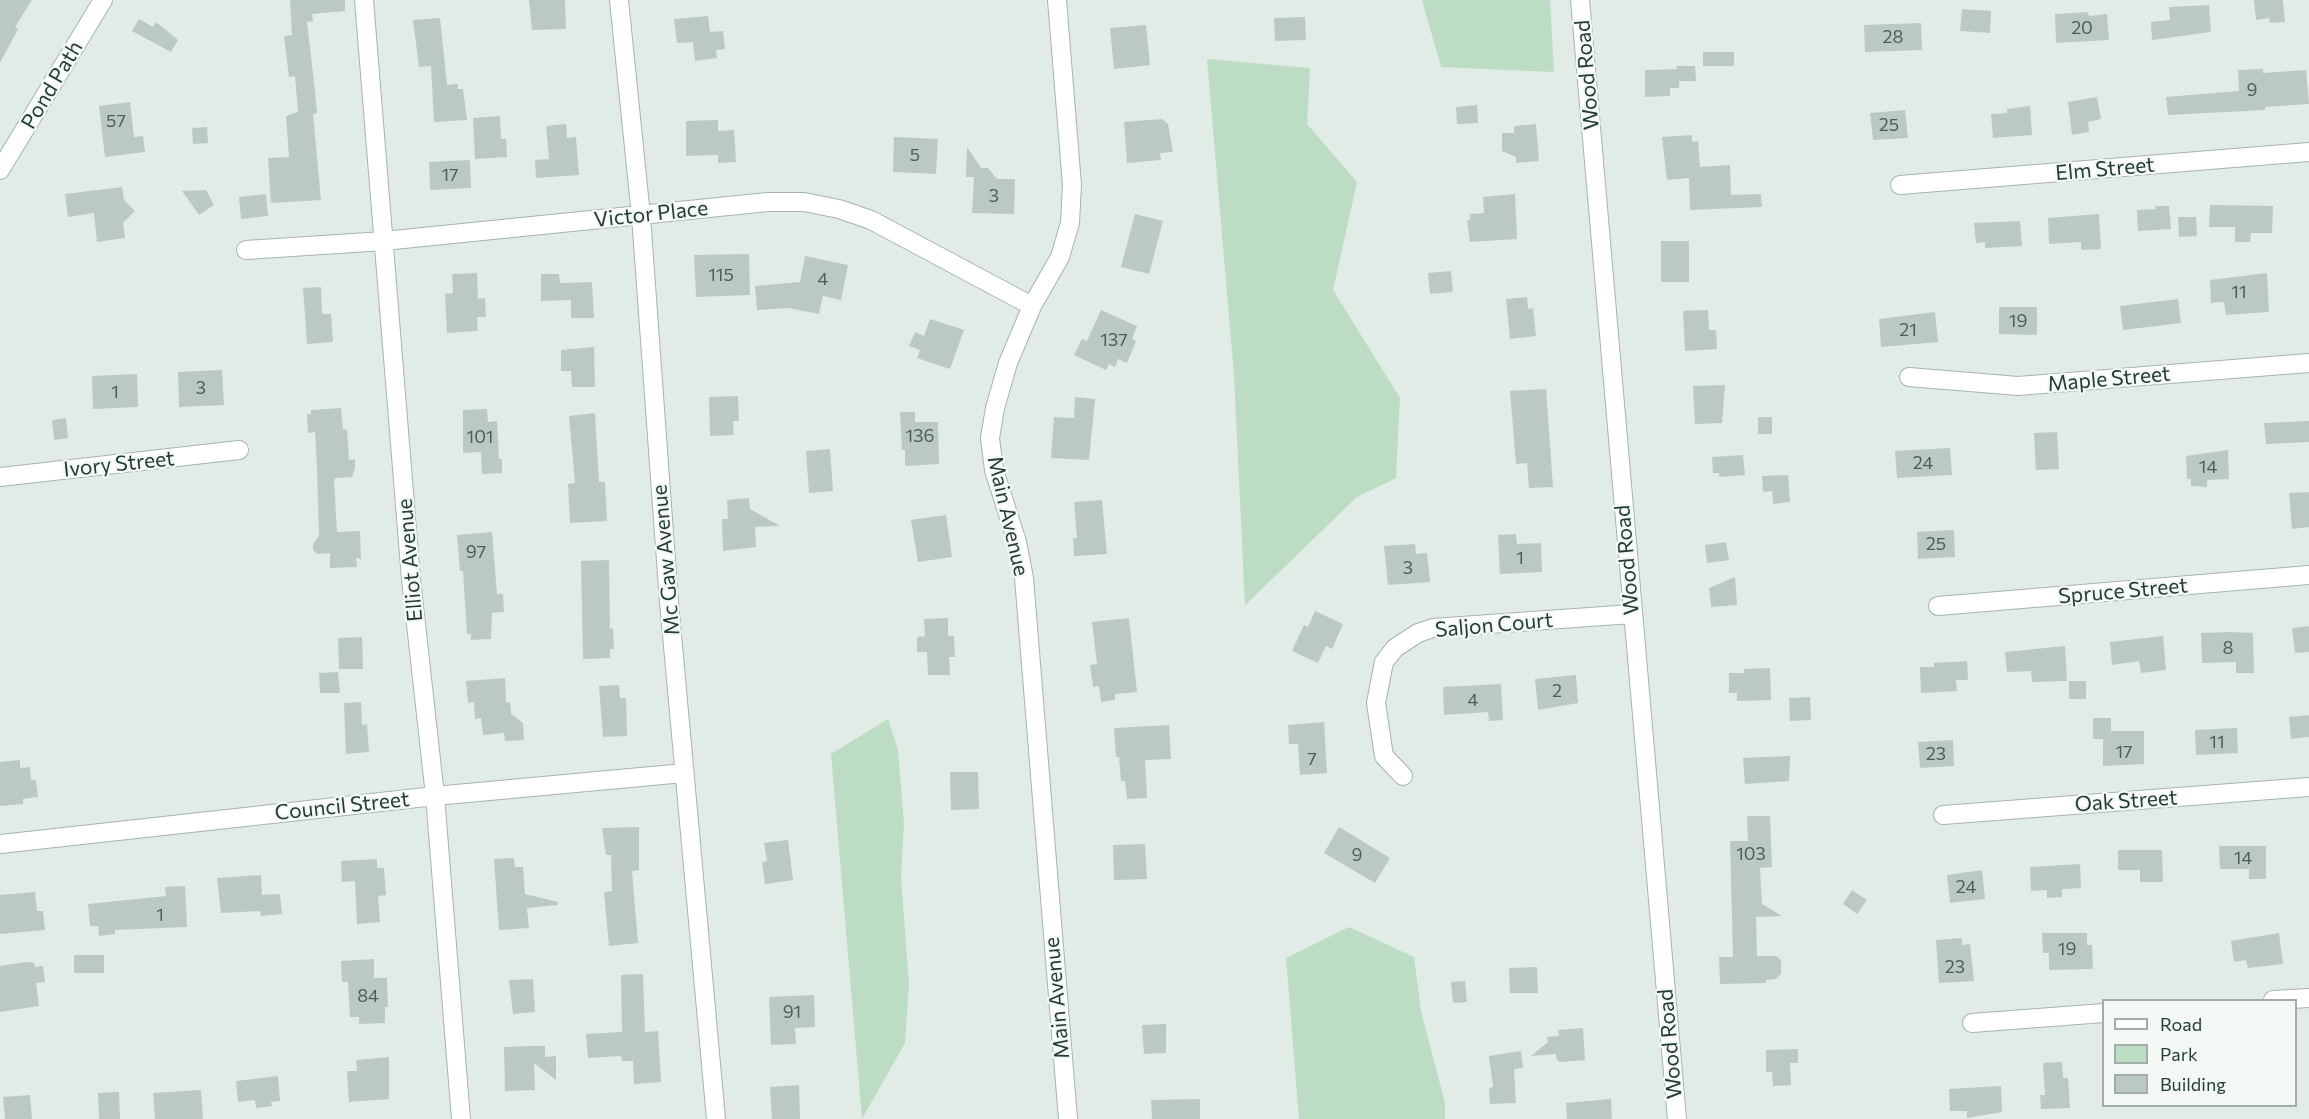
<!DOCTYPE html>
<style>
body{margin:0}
#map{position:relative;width:2309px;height:1119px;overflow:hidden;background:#e2ece7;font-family:Commissioner,sans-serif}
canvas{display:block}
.legend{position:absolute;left:2102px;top:999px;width:195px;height:108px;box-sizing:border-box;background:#f3f8f5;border:2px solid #a0ada8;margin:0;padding:8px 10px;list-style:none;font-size:18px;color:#233c35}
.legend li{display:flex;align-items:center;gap:12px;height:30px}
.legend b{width:30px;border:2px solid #a0ada8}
</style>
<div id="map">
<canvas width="2309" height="1119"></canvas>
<ul class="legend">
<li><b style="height:8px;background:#fff"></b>Road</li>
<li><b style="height:16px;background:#bcdcc4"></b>Park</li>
<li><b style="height:16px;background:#bbc9c3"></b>Building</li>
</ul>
</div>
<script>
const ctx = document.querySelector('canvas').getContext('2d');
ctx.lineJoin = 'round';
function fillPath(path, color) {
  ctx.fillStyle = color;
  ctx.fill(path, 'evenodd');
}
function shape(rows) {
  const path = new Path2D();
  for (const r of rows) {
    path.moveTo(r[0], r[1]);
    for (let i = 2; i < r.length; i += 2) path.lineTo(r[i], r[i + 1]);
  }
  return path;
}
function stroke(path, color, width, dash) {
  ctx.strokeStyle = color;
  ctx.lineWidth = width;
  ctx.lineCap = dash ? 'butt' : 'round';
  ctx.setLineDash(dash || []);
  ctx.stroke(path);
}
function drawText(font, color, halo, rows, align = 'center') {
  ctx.font = font + ' Commissioner,sans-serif';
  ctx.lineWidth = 4.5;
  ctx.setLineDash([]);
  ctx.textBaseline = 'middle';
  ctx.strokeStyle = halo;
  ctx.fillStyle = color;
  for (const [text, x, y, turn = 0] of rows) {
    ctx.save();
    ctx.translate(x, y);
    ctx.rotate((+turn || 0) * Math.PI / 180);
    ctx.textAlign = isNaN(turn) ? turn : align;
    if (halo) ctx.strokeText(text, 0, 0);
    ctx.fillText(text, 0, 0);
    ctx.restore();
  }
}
fillPath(shape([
 [1422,0,1550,0,1554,72,1441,67],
 [1207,59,1310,68,1307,124,1357,182,1333,290,1400,398,1396,478,1357,497,1245,605,1234,375],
 [888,719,898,750,904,824,901,877,909,984,905,1043,862,1119,831,754],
 [1349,927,1414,957,1421,1011,1445,1103,1445,1119,1299,1119,1286,958]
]), '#bcdcc4');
fillPath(shape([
 [0,0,32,0,15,27,18,29,0,63],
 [290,0,345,0,345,11,312,14,313,21,307,22,315,91,317,113,313,114,321,200,271,203,268,158,289,157,286,116,298,112,295,76,289,77,284,36,292,35],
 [529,0,565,0,566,29,532,30],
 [2254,0,2283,0,2285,22,2270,23,2269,18,2256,20],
 [2209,5,2211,32,2152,40,2151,22,2170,20,2169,7],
 [1962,9,1991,11,1990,33,1960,31],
 [2088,12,2089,16,2107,14,2109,40,2056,43,2055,14],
 [708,16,710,32,723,31,725,49,716,50,717,58,695,61,693,42,677,43,674,19],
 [1305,17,1306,40,1275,41,1274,18],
 [440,18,447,85,458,84,458,89,463,89,467,120,434,122,431,66,419,67,413,20],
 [139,19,153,27,156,22,178,40,171,52,132,31],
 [1921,23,1922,50,1865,52,1864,25],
 [1146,25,1150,65,1114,69,1110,28],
 [1703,52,1734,52,1734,66,1703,66],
 [1676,66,1695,66,1696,81,1679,81,1679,88,1670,88,1670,96,1645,97,1645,70,1677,69],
 [2263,69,2263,73,2306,70,2309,104,2265,107,2265,110,2168,115,2166,97,2239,91,2238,70],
 [2097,97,2101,119,2088,122,2089,132,2072,135,2068,102],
 [130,102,134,137,143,136,145,152,105,157,99,106],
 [1477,105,1478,123,1457,124,1456,107],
 [2030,106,2032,135,1993,138,1991,114,2007,113,2007,109],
 [1905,110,1908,138,1873,140,1870,113],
 [500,116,501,139,506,139,507,157,475,159,473,118],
 [1162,119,1168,124,1173,152,1160,153,1161,160,1127,163,1124,122],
 [718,120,718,131,734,130,736,162,718,163,718,155,686,156,686,121],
 [566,124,567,138,576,137,579,175,536,178,535,160,549,159,546,126],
 [1536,124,1539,161,1516,163,1516,157,1502,151,1502,133,1514,133,1514,126],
 [207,127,208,143,193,144,192,128],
 [1692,135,1692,142,1698,141,1700,167,1730,165,1731,195,1761,194,1762,207,1690,210,1689,178,1667,180,1662,137],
 [894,137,938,139,936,174,893,172],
 [967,147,981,168,988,168,997,179,1015,179,1014,214,972,213,974,177,966,177],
 [470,160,471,188,430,190,429,162],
 [122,187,124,200,135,211,123,223,125,238,97,242,94,213,68,217,65,194],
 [206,190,214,205,199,215,182,191],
 [266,194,268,216,241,219,239,197],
 [1515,194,1517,239,1470,242,1467,220,1470,220,1470,214,1484,213,1483,197],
 [2210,205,2273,206,2272,233,2251,233,2250,242,2235,242,2235,227,2209,227],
 [2155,206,2169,206,2171,229,2138,231,2137,210,2156,209],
 [1135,214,1163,221,1149,274,1121,267],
 [2099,214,2101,249,2081,250,2081,242,2049,244,2048,218],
 [2178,217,2196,217,2197,236,2179,237],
 [2020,221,2022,246,1985,248,1985,242,1976,243,1974,223],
 [1661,241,1689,241,1689,282,1661,282],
 [749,254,750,295,696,297,694,255],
 [805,256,848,265,841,300,823,296,819,314,788,308,757,310,755,286,800,282],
 [1451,271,1453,292,1430,294,1428,273],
 [477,273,478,299,485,298,486,317,477,317,478,331,447,333,445,294,453,293,452,274],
 [2267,273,2269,312,2226,315,2224,302,2211,303,2210,280],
 [541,274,559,274,560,283,592,282,594,318,571,318,571,300,541,301],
 [321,287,322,314,331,314,333,342,307,344,303,288],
 [1527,297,1528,309,1533,308,1536,336,1510,339,1506,299],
 [2178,299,2181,323,2123,330,2120,306],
 [1999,307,2037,307,2037,335,1999,334],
 [1101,310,1137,326,1132,339,1136,341,1127,363,1118,359,1115,367,1109,364,1106,370,1074,355,1082,339,1087,341],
 [1708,310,1709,330,1716,330,1717,349,1685,351,1683,311],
 [1935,312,1938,342,1881,347,1879,319],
 [930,319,964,330,950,369,917,358,920,350,909,346,915,332,924,336],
 [594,347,595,387,572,387,571,371,561,371,561,350],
 [222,370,224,405,179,407,178,372],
 [137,374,138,407,93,409,92,376],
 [1725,385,1722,423,1695,424,1693,386],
 [1546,389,1553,487,1529,488,1527,463,1516,464,1510,391],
 [738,396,739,421,733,421,734,435,710,436,709,397],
 [1075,397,1095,399,1089,460,1051,458,1054,417,1074,418],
 [341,408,343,430,347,429,349,460,355,459,355,469,352,477,336,478,334,480,337,532,360,531,361,559,356,558,357,567,330,568,330,553,317,554,313,550,313,544,319,536,317,468,315,432,308,433,307,414,311,414,311,410],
 [487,409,488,422,497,421,499,459,502,459,502,473,482,474,481,452,463,453,463,410],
 [900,412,915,412,915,422,938,422,939,464,905,466,905,450,902,450],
 [595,413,599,482,605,482,607,521,570,523,568,484,575,483,569,416],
 [1758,417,1772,417,1772,434,1758,434],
 [66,418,68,438,54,440,52,420],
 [2309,421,2309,442,2266,444,2264,423],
 [2057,432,2059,469,2036,470,2034,433],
 [1950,448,1952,475,1897,478,1895,451],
 [830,449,833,491,809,493,806,451],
 [2228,450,2229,479,2207,480,2207,487,2191,486,2191,479,2187,479,2186,456],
 [1743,455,1745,475,1719,477,1719,473,1713,473,1712,457],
 [1788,475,1790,502,1773,504,1772,491,1763,492,1762,476],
 [2309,492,2309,527,2292,529,2289,493],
 [749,498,750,509,780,526,755,527,756,547,723,551,722,519,728,519,727,500],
 [1102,500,1107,554,1074,556,1073,538,1077,538,1074,502],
 [946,515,952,557,918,562,911,520],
 [1954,530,1955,557,1918,559,1917,532],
 [492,532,497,594,503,594,504,612,492,613,491,639,471,640,471,634,467,634,463,571,460,571,457,535],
 [1516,534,1517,544,1541,543,1542,572,1500,574,1498,535],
 [1726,542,1729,560,1707,563,1705,545],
 [1415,544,1416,554,1427,553,1430,582,1388,585,1384,546],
 [609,560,610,629,613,628,614,649,610,649,610,658,583,659,581,561],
 [1735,577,1737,605,1711,607,1709,588],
 [1315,611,1343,624,1332,649,1326,646,1318,663,1292,651,1304,625,1308,627],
 [948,618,948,636,954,636,955,657,949,657,950,675,928,675,927,652,917,652,917,637,925,636,924,619],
 [1129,618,1137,692,1115,694,1115,700,1101,702,1099,686,1093,687,1090,665,1097,664,1092,622],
 [2309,626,2309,652,2295,653,2292,628],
 [2231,632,2253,633,2254,673,2236,673,2236,662,2202,663,2201,633],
 [2163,636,2166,670,2141,673,2139,661,2112,665,2110,642],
 [362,637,363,669,339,669,338,638],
 [2065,646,2067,681,2032,682,2031,671,2007,672,2005,652],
 [1967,661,1968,680,1956,680,1957,691,1921,693,1920,667,1934,667,1934,663],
 [1770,668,1771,700,1737,701,1737,693,1729,693,1729,673,1744,673,1744,669],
 [338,672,340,693,320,693,319,673],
 [1576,675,1578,703,1538,710,1535,679],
 [505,678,506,703,510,702,511,714,523,723,524,740,505,741,504,733,483,735,481,718,475,719,474,702,468,703,466,681],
 [2069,681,2086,681,2086,699,2069,699],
 [1501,684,1503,720,1489,721,1488,712,1444,715,1443,687],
 [619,685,620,698,626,698,627,736,603,737,599,686],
 [1810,697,1811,720,1790,721,1789,698],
 [361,702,362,725,367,724,369,752,346,754,344,703],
 [2309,715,2309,737,2291,739,2289,717],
 [2093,718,2111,718,2111,731,2144,731,2144,764,2103,766,2103,739,2093,739],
 [1324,722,1327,773,1300,775,1298,744,1289,744,1288,725],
 [1169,725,1171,759,1145,760,1147,798,1127,799,1125,781,1121,781,1119,757,1116,757,1114,728],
 [2237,728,2238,753,2196,755,2195,730],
 [1953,740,1954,766,1920,768,1918,742],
 [1790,756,1789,781,1745,784,1743,758],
 [20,760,20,768,30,767,31,780,36,780,38,797,23,799,23,804,0,806,0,762],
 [950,772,978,772,979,809,951,810],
 [1747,816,1770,816,1772,867,1760,868,1762,904,1782,916,1756,917,1757,956,1776,956,1781,960,1781,974,1776,979,1766,980,1766,983,1720,984,1719,957,1733,957,1730,841,1748,841],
 [639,827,639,870,632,871,638,943,609,946,604,892,612,891,611,855,606,855,602,828],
 [1339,827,1390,858,1375,883,1324,853],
 [788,840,793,880,765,884,762,862,767,861,764,843],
 [1145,844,1147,879,1114,880,1113,845],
 [2219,846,2266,846,2266,879,2249,879,2249,869,2220,869],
 [2118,850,2162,850,2163,882,2140,882,2140,870,2118,870],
 [514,858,515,867,523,867,525,894,558,902,558,905,527,908,529,928,499,930,494,859],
 [377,859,377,868,384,868,386,895,378,896,380,922,357,924,355,881,342,882,341,861],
 [2080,864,2081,888,2062,889,2062,897,2047,898,2047,890,2031,891,2030,867],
 [1982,870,1985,899,1950,903,1947,875],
 [261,875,262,895,280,894,282,914,261,916,260,911,221,913,217,878],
 [185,886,187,927,115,930,115,934,99,936,98,926,90,926,88,904,166,896,165,887],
 [1852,890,1867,900,1857,914,1843,904],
 [35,892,37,911,43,911,45,930,0,934,0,895],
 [2042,933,2087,933,2087,945,2092,945,2093,969,2049,970,2049,953,2043,953],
 [2279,933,2283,964,2248,968,2246,960,2234,962,2231,941],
 [1962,938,1962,945,1970,944,1974,981,1939,983,1936,940],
 [74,955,104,955,104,973,74,973],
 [374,959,374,978,387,978,388,1007,385,1007,385,1023,359,1024,359,1017,350,1017,348,982,342,982,341,961],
 [26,962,34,963,35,967,43,966,45,982,36,983,39,1006,0,1012,0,966],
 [1537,967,1538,993,1510,993,1509,968],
 [643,974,645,1032,658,1031,661,1082,634,1084,633,1061,622,1061,621,1056,588,1058,586,1034,622,1032,621,975],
 [533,979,535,1012,513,1014,509,980],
 [1465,981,1467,1002,1453,1003,1451,982],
 [814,995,815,1027,795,1028,796,1044,771,1045,769,997],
 [1166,1024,1166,1053,1144,1054,1142,1025],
 [1583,1028,1585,1060,1560,1062,1557,1060,1556,1054,1531,1056,1548,1042,1547,1037,1559,1036,1558,1030],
 [533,1046,545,1046,545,1057,556,1056,556,1080,534,1063,535,1090,505,1091,504,1047],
 [1798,1049,1798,1063,1790,1063,1791,1085,1773,1086,1772,1072,1766,1072,1766,1050],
 [1521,1051,1523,1068,1514,1069,1516,1103,1490,1104,1489,1088,1493,1087,1489,1056],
 [389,1057,389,1099,349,1102,347,1071,357,1071,356,1060],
 [2062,1062,2063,1078,2068,1078,2070,1108,2041,1109,2040,1095,2045,1095,2043,1063],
 [278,1076,280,1101,271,1102,272,1106,256,1108,255,1100,238,1102,236,1081],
 [799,1085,800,1119,772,1119,770,1087],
 [2001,1086,2002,1112,1967,1118,1967,1111,1950,1111,1949,1089],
 [201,1090,203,1119,155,1119,153,1093],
 [119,1092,120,1119,99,1119,98,1093],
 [30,1095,32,1119,5,1119,3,1097],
 [1200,1099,1200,1119,1152,1119,1151,1100],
 [1611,1099,1612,1119,1567,1119,1566,1103]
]), '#bbc9c3');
const street = shape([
 [364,0,411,579,435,796,461,1119],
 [619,0,641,216,669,602,716,1119],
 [1057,0,1072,185,1070,223,1060,257,1032,306,1008,363,995,408,990,438,994,470,1017,542,1024,578,1068,1119],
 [1580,0,1677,1119],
 [1900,185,2309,152],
 [246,250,384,241,768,202,804,202,839,209,871,220,1032,306],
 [1909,377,2018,386,2309,363],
 [0,477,239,450],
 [1938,606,2309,575],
 [1403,776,1384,756,1376,703,1384,662,1395,648,1418,633,1433,628,1632,614],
 [1943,815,2309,787],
 [0,844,435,796,684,773],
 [2273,1000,2309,998],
 [1972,1023,2104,1013]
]);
const secondary = shape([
 [0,170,103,0]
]);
stroke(street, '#a5b4ae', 20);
stroke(secondary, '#a1b7af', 20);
stroke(street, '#fff', 18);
stroke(secondary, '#fff', 18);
drawText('18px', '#495f58', null, [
 ["20",2082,28],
 ["28",1893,37],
 ["9",2252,90],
 ["57",116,121],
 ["25",1889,125],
 ["5",915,155],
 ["17",450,175],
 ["3",994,196],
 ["115",721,275],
 ["4",823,279],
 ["11",2239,292],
 ["19",2018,321],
 ["21",1908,330],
 ["137",1114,340],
 ["3",201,388],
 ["1",115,392],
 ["136",920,436],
 ["101",480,437],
 ["24",1923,463],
 ["14",2208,467],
 ["25",1936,544],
 ["97",476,552],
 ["1",1520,558],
 ["3",1408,568],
 ["8",2228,648],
 ["2",1557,691],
 ["4",1473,700],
 ["11",2217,742],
 ["17",2124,752],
 ["23",1936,754],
 ["7",1312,759],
 ["103",1751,854],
 ["9",1357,855],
 ["14",2243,858],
 ["24",1966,887],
 ["1",160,915],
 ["19",2067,949],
 ["23",1955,967],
 ["84",368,996],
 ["91",792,1012]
]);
drawText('21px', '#233c35', '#f3f8f5', [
 ["Wood Road",1587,75,-95],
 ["Pond Path",52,85,-59],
 ["Elm Street",2105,169,-5],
 ["Victor Place",651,214,-6],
 ["Maple Street",2109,379,-5],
 ["Ivory Street",119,464,-6],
 ["Main Avenue",1008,516,77],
 ["Elliot Avenue",410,560,-95],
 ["Mc Gaw Avenue",666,560,-95],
 ["Wood Road",1627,560,-95],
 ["Spruce Street",2123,591,-5],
 ["Saljon Court",1494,625,-5],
 ["Oak Street",2126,801,-4],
 ["Council Street",342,806,-6],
 ["Main Avenue",1057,998,-95],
 ["Wood Road",1670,1044,-95]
]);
</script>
